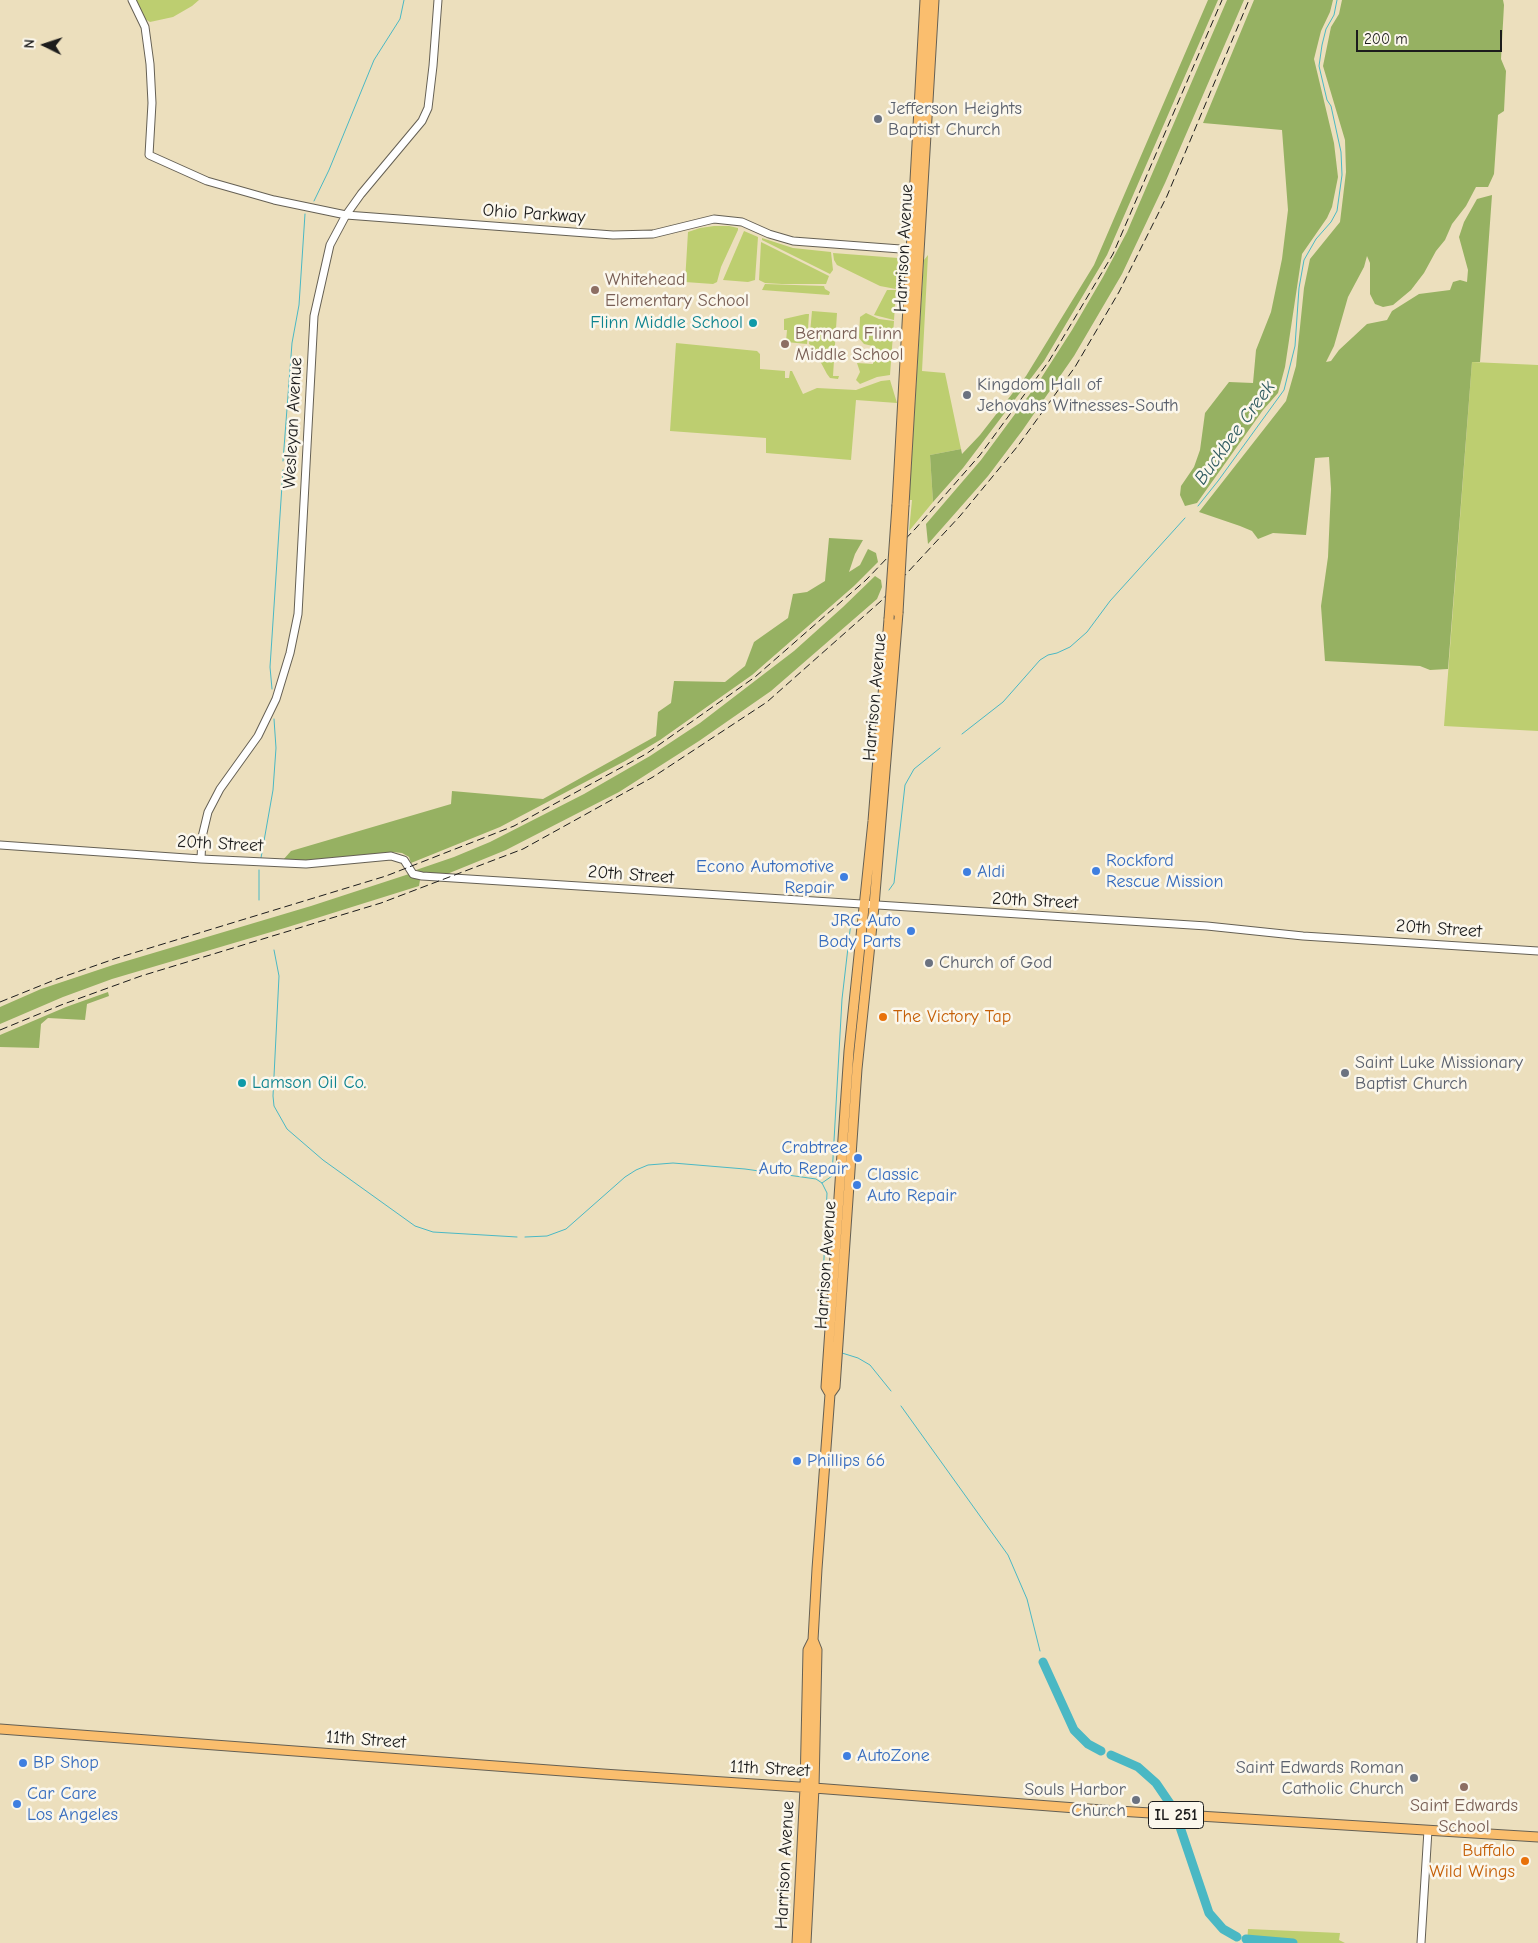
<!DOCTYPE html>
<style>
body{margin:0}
#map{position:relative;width:1538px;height:1943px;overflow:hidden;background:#ecdfbd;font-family:"Comic Neue",sans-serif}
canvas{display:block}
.north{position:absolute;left:20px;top:20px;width:50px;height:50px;-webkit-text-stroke:4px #fbf7ec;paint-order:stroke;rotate:274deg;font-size:14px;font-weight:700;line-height:20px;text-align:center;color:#1c1c1c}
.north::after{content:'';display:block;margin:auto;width:18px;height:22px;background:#1c1c1c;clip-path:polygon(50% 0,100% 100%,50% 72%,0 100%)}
.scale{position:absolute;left:1356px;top:30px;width:146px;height:22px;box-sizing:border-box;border:2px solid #1c1c1c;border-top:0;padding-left:6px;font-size:15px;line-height:18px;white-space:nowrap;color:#1c1c1c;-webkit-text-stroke:4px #fbf7ec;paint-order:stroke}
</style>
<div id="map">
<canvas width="1538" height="1943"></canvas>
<div class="north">N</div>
<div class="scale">200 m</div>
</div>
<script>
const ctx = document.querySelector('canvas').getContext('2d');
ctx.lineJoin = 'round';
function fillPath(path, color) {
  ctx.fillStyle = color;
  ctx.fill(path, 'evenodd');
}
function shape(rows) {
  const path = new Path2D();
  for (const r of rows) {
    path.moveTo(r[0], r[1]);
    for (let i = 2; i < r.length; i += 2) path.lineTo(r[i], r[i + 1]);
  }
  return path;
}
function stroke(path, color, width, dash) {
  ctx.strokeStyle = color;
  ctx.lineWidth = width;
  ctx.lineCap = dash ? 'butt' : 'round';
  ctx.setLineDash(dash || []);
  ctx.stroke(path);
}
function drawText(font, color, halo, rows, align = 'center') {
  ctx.font = font + ' "Comic Neue",sans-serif';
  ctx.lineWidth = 5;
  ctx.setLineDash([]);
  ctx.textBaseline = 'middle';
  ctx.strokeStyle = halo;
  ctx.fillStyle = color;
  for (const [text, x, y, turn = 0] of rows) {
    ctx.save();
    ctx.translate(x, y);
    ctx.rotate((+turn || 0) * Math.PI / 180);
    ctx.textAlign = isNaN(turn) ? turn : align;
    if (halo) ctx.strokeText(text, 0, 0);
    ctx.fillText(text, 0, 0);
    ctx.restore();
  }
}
fillPath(shape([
 [135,0,199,0,192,6,173,17,150,22,145,19],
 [714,226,729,226,738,228,738,230,721,267,717,282,713,284,685,282,688,232,700,228],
 [744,231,758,237,755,280,748,282,723,280],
 [762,238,793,248,831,252,833,270,830,274,762,240],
 [761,242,829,276,826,284,782,284,765,283,759,280],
 [833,253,898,258,896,289,880,286,837,265,834,260],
 [928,255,922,371,945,373,961,449,930,455,933,502,909,531,912,500,909,500,924,260],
 [765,284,824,286,825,289,830,292,829,295,762,290],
 [887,290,896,290,894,320,874,315],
 [812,311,837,313,833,376,839,376,838,379,830,378,827,374,812,346,809,344],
 [866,313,879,319,894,321,890,375,877,377,860,384,856,380,860,372,857,363,873,364,873,346,864,344,859,338,860,317],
 [806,314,809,314,807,344,786,342,787,330,784,330,784,319],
 [676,343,757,351,760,354,760,369,785,371,785,378,789,378,790,371,792,371,803,394,817,388,856,390,881,381,890,380,897,403,856,400,851,460,766,453,766,438,670,431],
 [1472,362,1538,365,1538,731,1444,726],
 [1248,1929,1340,1933,1339,1940,1345,1943,1247,1943]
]), '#bdce70');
fillPath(shape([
 [1208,0,1218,0,1107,255,1044,361,963,468,933,502,930,455,961,449,962,454,980,435,1026,376,1094,265],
 [1227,0,1244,0,1165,183,1122,274,1074,356,1022,431,988,476,928,544,926,524,981,460,1038,383,1072,330,1103,277,1127,232],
 [1254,0,1333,0,1330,12,1321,31,1314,59,1334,143,1338,177,1332,207,1327,218,1302,254,1285,367,1278,393,1263,410,1197,503,1185,506,1180,495,1181,486,1194,467,1200,450,1205,413,1229,382,1253,383,1256,350,1271,312,1282,259,1288,210,1282,130,1203,123],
 [1342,0,1503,0,1504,5,1501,59,1506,71,1504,111,1498,115,1494,174,1488,187,1476,187,1466,206,1452,224,1445,240,1436,251,1424,273,1411,290,1393,305,1383,307,1375,304,1370,294,1370,263,1367,256,1364,267,1348,297,1334,346,1326,362,1331,361,1339,350,1367,324,1387,320,1392,311,1419,294,1450,290,1453,282,1460,280,1467,282,1468,270,1459,237,1464,222,1477,199,1492,195,1480,362,1472,362,1448,669,1430,670,1420,666,1325,661,1321,606,1328,557,1331,489,1329,457,1315,458,1306,535,1273,533,1258,539,1252,531,1240,526,1199,512,1286,401,1296,366,1304,288,1310,259,1340,222,1346,172,1345,140,1323,66,1331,27,1339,14],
 [829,538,863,540,855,554,849,572,860,565,868,549,876,553,878,562,854,586,752,675,660,740,625,761,500,827,411,863,409,857,402,853,393,852,307,860,283,860,291,851,451,804,452,791,543,799,656,736,658,712,671,703,674,681,725,682,745,666,754,642,788,618,793,594,807,592,825,581],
 [875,576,881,580,882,587,877,599,771,691,699,741,619,792,506,850,447,874,423,873,416,870,454,857,490,842,584,794,650,756,700,723,794,651,843,607],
 [409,874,420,880,419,886,288,927,112,979,63,997,0,1024,0,1007,41,989,113,965,311,906],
 [108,992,109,996,87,1004,85,1020,48,1018,41,1024,39,1048,0,1047,0,1035,66,1007]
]), '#96b162');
stroke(shape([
 [314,201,329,170,374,60,400,19,404,0],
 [283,461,292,343,299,305,305,214],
 [1198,506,1218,481,1284,390,1295,346,1299,288,1304,260,1316,239,1331,222,1337,211,1342,175,1341,152,1331,106,1327,100,1319,66,1322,45,1326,29,1334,15,1337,0],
 [272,689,270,667,283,470],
 [962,734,1003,702,1040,660,1048,655,1057,653,1070,647,1087,632,1110,601,1185,518],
 [261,858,273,790,276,748,274,719],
 [889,890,894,883,905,785,914,769,940,748],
 [259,900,259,870],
 [274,950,279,976,273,1096,274,1106,287,1129,323,1160,415,1226,433,1232,517,1237],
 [822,1183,832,1176,842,999,851,922],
 [525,1237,547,1236,566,1229,625,1177,636,1170,648,1165,673,1163,745,1169,816,1179,822,1183,827,1193,822,1301,822,1318,826,1331],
 [842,1353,858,1358,870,1365,891,1391],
 [901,1406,1008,1555,1027,1599,1040,1651]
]), '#4ab8c4', 1);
stroke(shape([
 [1043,1662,1074,1730,1088,1744,1101,1751],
 [1111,1755,1138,1767,1156,1783,1171,1805],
 [1179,1824,1209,1913,1223,1929,1237,1937],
 [1246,1939,1293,1943]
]), '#4ab8c4', 9);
const minor = shape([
 [132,0,145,27,150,64,152,103,149,155,207,181,274,200,346,215,613,235,653,234,714,219,742,222,769,234,793,241,914,250],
 [0,845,201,859,306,864,391,856,404,860,413,874,422,876,1207,926,1303,936,1538,951],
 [201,859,202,837,208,812,220,789,258,736,276,699,290,653,298,614,314,316,330,245,346,215,361,194,422,121,428,108,433,66,438,0],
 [1421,1943,1428,1830]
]);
const major = shape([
 [897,505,925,0],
 [904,505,934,0],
 [830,1394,826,1387,849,1051,873,821,889,619],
 [0,1729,603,1774,814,1788,1102,1810,1538,1837],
 [797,1943,805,1788,808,1650,813,1640],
 [806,1943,814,1788,817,1650,813,1640,817,1569,830,1394,835,1387,857,1069,874,906,898,613]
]);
stroke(minor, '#656054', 9);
stroke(major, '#656054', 11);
stroke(minor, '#fff', 7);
stroke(major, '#fabe6e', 9);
stroke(shape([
 [0,1002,57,979,117,958,386,876,514,826,646,754,755,677,866,580,916,528,980,455,1049,361,1113,254,1222,0],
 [0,1030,61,1005,141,976,381,903,523,849,653,777,767,702,881,601,960,516,1017,447,1075,367,1119,292,1167,196,1249,0]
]), '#1c1c1c', 1, [8, 4]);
const majorBridge = shape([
 [898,613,904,505],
 [889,619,897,505]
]);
stroke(majorBridge, '#656054', 11, []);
stroke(majorBridge, '#fabe6e', 9);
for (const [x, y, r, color] of [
 [878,119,5,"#6b7280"],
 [595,290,5,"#8d6e63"],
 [753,323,5,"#0f9aa8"],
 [785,344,5,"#8d6e63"],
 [967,395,5,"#6b7280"],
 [1096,871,5,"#3f7fe0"],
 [967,872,5,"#3f7fe0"],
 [844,877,5,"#3f7fe0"],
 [911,931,5,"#3f7fe0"],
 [929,963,5,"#6b7280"],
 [883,1017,5,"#e8710a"],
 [1345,1073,5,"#6b7280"],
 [242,1083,5,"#0f9aa8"],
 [858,1158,5,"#3f7fe0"],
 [857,1185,5,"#3f7fe0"],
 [797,1461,5,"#3f7fe0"],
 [847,1756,5,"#3f7fe0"],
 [23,1763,5,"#3f7fe0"],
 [1414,1778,5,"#6b7280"],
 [1464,1787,5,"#8d6e63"],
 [1136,1800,5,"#6b7280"],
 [17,1804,5,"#3f7fe0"],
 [1525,1861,5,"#e8710a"]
]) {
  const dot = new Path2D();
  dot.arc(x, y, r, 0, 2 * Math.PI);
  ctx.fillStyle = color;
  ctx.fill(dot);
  stroke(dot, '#fbf7ec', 2);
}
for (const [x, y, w] of [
 [1176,1815,55]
]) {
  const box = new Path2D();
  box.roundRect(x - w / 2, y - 13.5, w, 27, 4);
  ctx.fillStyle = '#fbf7ec';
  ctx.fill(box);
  stroke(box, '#1c1c1c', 1);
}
drawText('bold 16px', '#1c1c1c', null, [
 ["IL 251",1176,1815]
]);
drawText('18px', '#5b616d', '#fbf7ec', [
 ["Jefferson Heights",888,109],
 ["Baptist Church",888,130],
 ["Kingdom Hall of",977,385],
 ["Jehovahs Witnesses-South",977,406],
 ["Church of God",939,963],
 ["Saint Luke Missionary",1355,1063],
 ["Baptist Church",1355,1084],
 ["Saint Edwards Roman",1404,1768,"right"],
 ["Catholic Church",1404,1789,"right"],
 ["Souls Harbor",1126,1790,"right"],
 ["Church",1126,1811,"right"]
], 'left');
drawText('18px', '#1c1c1c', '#fbf7ec', [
 ["Ohio Parkway",534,214,4],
 ["Harrison Avenue",904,248,-87],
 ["Wesleyan Avenue",293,423,-87],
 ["Harrison Avenue",875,697,-85],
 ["20th Street",220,844,3],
 ["20th Street",631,875,4],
 ["20th Street",1035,901,3],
 ["20th Street",1439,929,4],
 ["Harrison Avenue",826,1265,-86],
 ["11th Street",366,1740,4],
 ["11th Street",770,1769,3],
 ["Harrison Avenue",785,1865,-87]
]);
drawText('18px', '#785e54', '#fbf7ec', [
 ["Whitehead",605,280],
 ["Elementary School",605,301],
 ["Bernard Flinn",795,334],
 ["Middle School",795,355],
 ["Saint Edwards",1464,1806,"center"],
 ["School",1464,1827,"center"]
], 'left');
drawText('18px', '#0d838f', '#fbf7ec', [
 ["Flinn Middle School",743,323],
 ["Lamson Oil Co.",252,1083,"left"]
], 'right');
drawText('18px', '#366cbe', '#fbf7ec', [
 ["Rockford",1106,861],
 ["Rescue Mission",1106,882],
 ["Econo Automotive",834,867,"right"],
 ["Repair",834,888,"right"],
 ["Aldi",977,872],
 ["JRC Auto",901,921,"right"],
 ["Body Parts",901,942,"right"],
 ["Crabtree",848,1148,"right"],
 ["Auto Repair",848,1169,"right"],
 ["Classic",867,1175],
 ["Auto Repair",867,1196],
 ["Phillips 66",807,1461],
 ["AutoZone",857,1756],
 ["BP Shop",33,1763],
 ["Car Care",27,1794],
 ["Los Angeles",27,1815]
], 'left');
drawText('18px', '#c56008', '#fbf7ec', [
 ["The Victory Tap",893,1017],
 ["Buffalo",1515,1851,"right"],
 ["Wild Wings",1515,1872,"right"]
], 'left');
drawText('italic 19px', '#2e5a5f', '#fbf7ec', [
 ["Buckbee Creek",1235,433,-54]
]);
</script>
